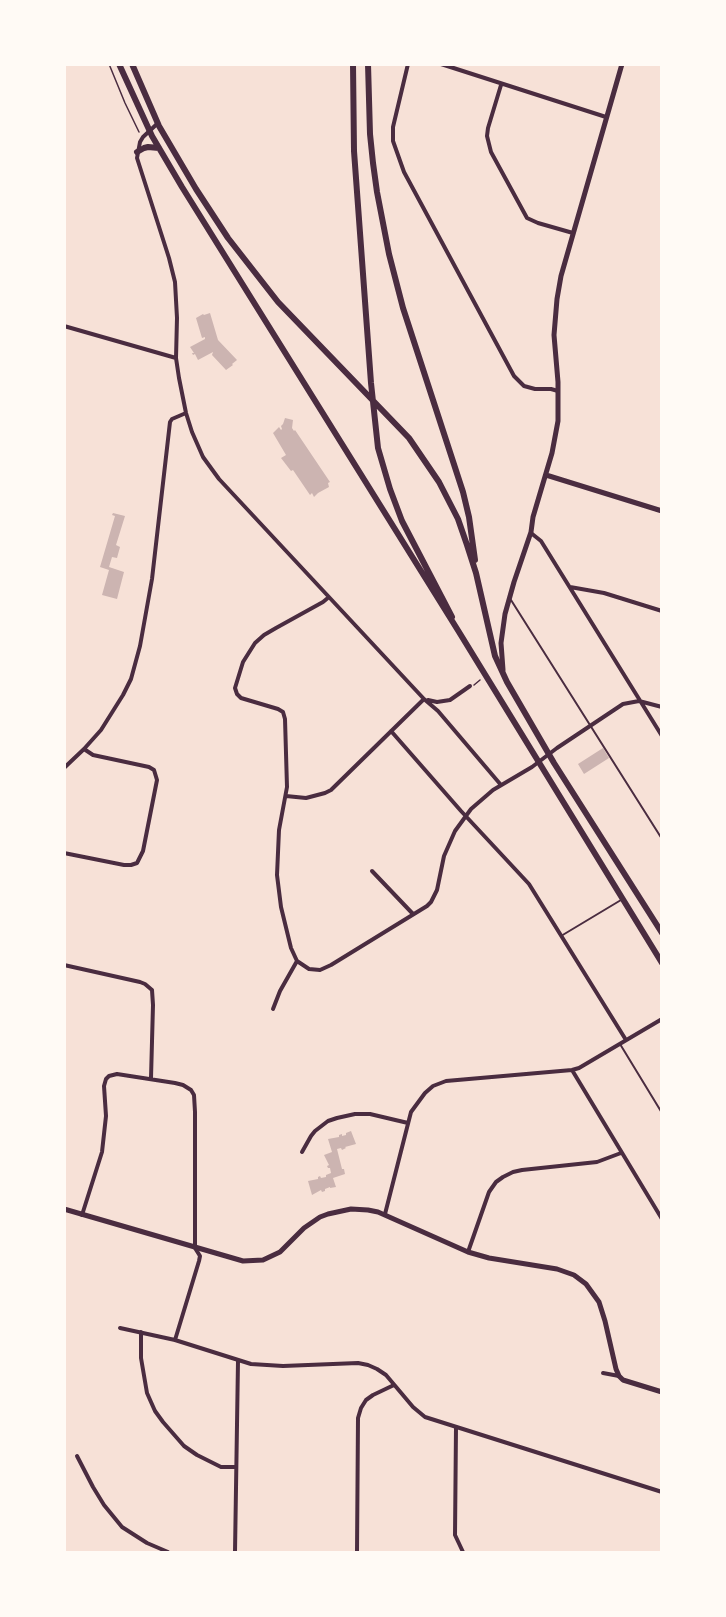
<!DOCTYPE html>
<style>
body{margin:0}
#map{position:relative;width:726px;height:1617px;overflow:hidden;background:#f7e1d7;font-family:"Fira Sans",sans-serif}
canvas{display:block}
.frame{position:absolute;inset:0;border:66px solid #fffaf5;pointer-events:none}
</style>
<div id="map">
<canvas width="726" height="1617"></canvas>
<div class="frame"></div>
</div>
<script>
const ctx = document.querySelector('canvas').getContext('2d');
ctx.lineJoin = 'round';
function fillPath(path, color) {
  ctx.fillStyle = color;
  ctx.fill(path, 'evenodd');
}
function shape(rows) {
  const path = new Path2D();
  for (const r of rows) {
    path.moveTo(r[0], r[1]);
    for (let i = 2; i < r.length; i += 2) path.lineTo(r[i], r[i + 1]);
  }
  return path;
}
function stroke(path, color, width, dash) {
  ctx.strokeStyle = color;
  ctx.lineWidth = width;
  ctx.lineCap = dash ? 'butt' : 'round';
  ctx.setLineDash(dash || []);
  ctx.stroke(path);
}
fillPath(shape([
 [210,313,218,340,237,360,232,364,233,365,226,370,212,355,213,352,198,360,195,354,193,355,192,353,194,353,190,347,205,339,205,337,202,338,196,318,203,314,204,315],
 [285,418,293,420,292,428,294,431,295,430,330,482,328,483,329,487,318,493,314,497,312,493,310,495,293,470,291,471,281,458,286,455,273,433,279,427,281,430,282,429,281,426,283,424],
 [113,513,125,516,116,545,120,547,117,558,112,557,109,567,124,572,117,599,102,595,109,570,100,567,115,516,112,515],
 [603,748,609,758,584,774,578,764],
 [351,1131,356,1144,345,1147,346,1148,342,1150,341,1148,337,1149,342,1169,344,1169,345,1174,333,1178,336,1187,330,1188,330,1187,325,1189,325,1191,322,1192,321,1190,312,1195,308,1181,318,1179,318,1177,320,1176,321,1178,326,1177,326,1175,331,1173,330,1168,328,1168,327,1166,329,1165,324,1155,332,1152,328,1139,339,1137,339,1135,342,1134,342,1136,346,1135,346,1133]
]), '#ccb4b1');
stroke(shape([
 [109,64,125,103,139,132],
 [474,685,480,680]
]), '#4a2c40', 1.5);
stroke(shape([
 [511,600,662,839],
 [561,936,621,900],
 [620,1044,662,1113]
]), '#4a2c40', 2);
stroke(shape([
 [408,64,393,127,393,141,404,172,514,376,524,386,535,389,551,389,558,391],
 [441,64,606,117],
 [501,85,488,128,487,136,491,152,527,218,538,223,573,233],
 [158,123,143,137,140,142,137,158,169,258,175,282,177,318,176,358,179,378,186,413,192,432,203,457,219,479,424,699,438,711,501,785],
 [64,326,176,358],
 [531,533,541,541,662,736],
 [570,587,604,593,662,611],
 [329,597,323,602,276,628,264,635,255,643,243,662,235,688,237,694,241,698,278,709,283,712,285,719,287,787,279,830,277,875,281,907,291,948,297,961,309,969,320,970,331,965,427,906,431,902,437,890,444,856,455,831,471,809,493,790,532,767,557,748,623,704,639,701,662,707],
 [428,700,437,702,450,700,470,686],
 [391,731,461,811,529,884,626,1040],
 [64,768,84,749,101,730,123,695,131,679,140,646,152,579,170,422,172,419,186,413],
 [286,796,306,798,325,793,331,790,424,699],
 [64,853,124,865,131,865,137,863,143,851,157,780,154,770,149,767,93,755,84,749],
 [372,871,413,914],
 [64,965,140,982,145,984,152,990,153,1005,151,1078],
 [273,1009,280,991,297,961],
 [572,1070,662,1219],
 [302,1152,311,1136,315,1131,328,1121,337,1118,355,1114,370,1114,408,1123],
 [385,1214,411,1112,425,1093,433,1086,446,1081,572,1070,579,1068,662,1019],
 [82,1215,102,1152,106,1116,104,1086,106,1079,109,1076,117,1074,175,1083,183,1085,191,1090,194,1095,195,1112,195,1248,200,1256,199,1261,175,1340],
 [468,1252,489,1192,496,1182,503,1177,513,1172,522,1170,597,1162,621,1153],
 [120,1328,175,1340,251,1364,283,1366,358,1363,368,1365,377,1369,386,1375,413,1407,425,1417,662,1492],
 [141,1332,141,1358,147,1393,155,1411,163,1422,184,1446,197,1455,221,1467,236,1467],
 [603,1373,619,1376],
 [456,1427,455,1535,463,1552],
 [77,1456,93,1487,104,1505,122,1527,147,1543,168,1552],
 [235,1552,238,1361],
 [357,1552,358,1418,361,1408,366,1400,373,1395,394,1385]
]), '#4a2c40', 4);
stroke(shape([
 [546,475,662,511],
 [503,670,501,643,505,614,514,582,531,532,533,517,552,453,558,421,558,382,554,335,557,299,561,276,622,64],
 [64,1209,243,1261,263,1260,280,1252,304,1228,320,1217,328,1214,351,1209,368,1210,378,1212,468,1252,489,1258,557,1269,574,1275,586,1284,599,1302,605,1321,616,1369,619,1376,623,1380,662,1392]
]), '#4a2c40', 5);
stroke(shape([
 [119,64,152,136,182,187,459,632,662,963],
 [132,64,159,126,196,189,228,238,278,302,409,438,439,482,458,519,467,545,476,573,495,656,507,682,554,763,662,933],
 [353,64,354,151,371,383,378,448,390,489,402,521,452,617],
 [368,64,370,134,373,163,377,192,389,254,403,308,463,492,469,517,475,560],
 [137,152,144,148,148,147,159,148]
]), '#4a2c40', 6);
</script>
